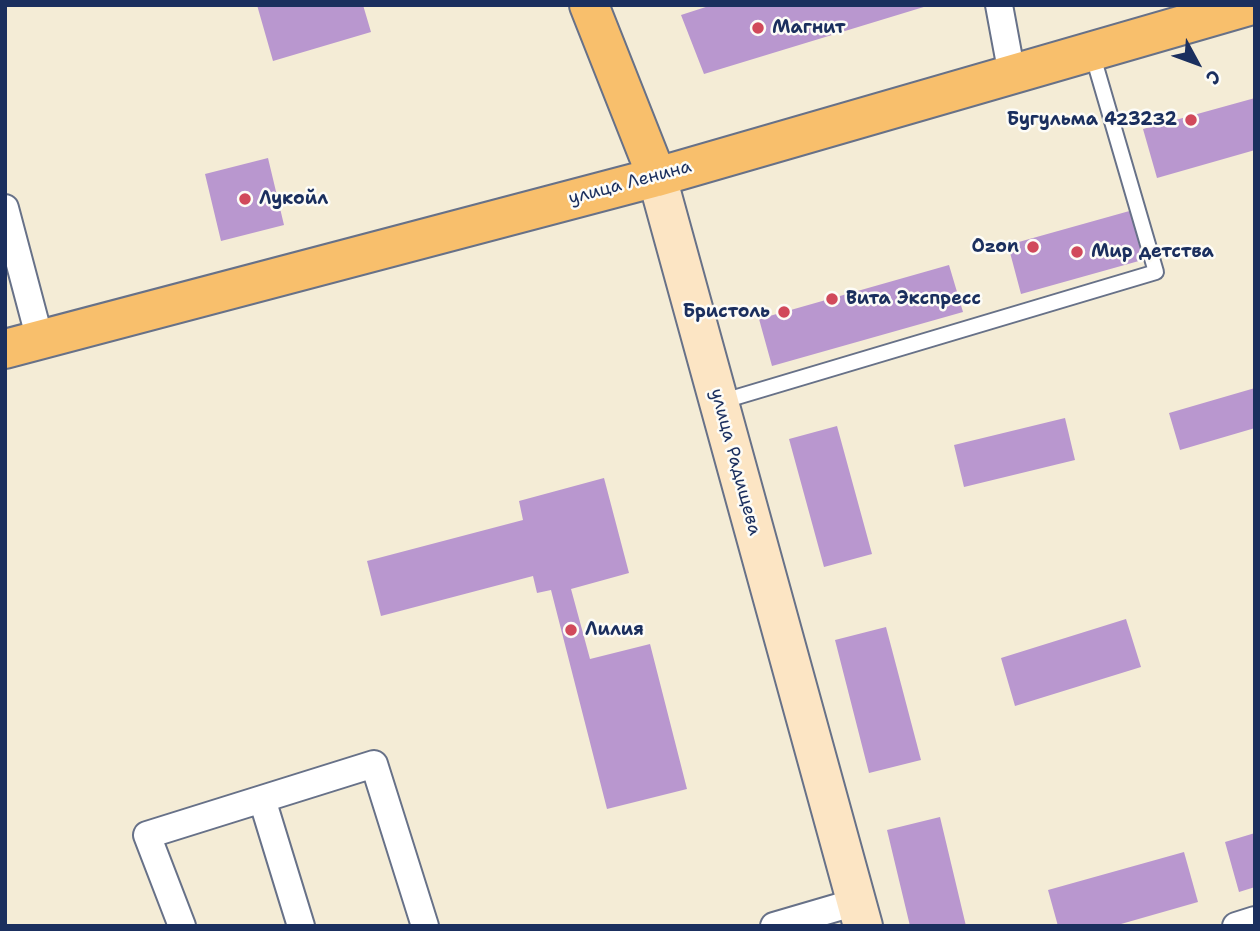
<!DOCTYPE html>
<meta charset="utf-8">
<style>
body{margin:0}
#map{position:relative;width:1260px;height:931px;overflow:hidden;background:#f4ecd6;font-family:"Shantell Sans",sans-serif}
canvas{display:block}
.frame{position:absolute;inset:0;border:7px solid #1b2f5e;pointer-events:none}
.north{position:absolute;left:1162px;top:28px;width:70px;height:70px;-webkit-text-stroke:5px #fdfcf7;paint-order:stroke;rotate:131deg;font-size:19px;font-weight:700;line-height:28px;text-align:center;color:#1b2f5e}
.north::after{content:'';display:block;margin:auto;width:24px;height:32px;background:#1b2f5e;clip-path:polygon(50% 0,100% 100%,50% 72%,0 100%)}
</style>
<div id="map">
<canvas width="1260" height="931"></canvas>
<div class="frame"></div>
<div class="north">С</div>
</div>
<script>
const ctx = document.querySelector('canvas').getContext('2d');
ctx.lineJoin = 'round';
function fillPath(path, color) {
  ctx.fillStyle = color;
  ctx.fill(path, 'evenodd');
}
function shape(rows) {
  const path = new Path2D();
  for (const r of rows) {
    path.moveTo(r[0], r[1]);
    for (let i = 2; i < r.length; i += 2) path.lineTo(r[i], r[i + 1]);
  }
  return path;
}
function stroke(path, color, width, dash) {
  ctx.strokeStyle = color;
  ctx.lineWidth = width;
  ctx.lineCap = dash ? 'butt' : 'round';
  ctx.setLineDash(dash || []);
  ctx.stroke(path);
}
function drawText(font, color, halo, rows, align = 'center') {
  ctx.font = font + ' "Shantell Sans",sans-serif';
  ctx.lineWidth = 5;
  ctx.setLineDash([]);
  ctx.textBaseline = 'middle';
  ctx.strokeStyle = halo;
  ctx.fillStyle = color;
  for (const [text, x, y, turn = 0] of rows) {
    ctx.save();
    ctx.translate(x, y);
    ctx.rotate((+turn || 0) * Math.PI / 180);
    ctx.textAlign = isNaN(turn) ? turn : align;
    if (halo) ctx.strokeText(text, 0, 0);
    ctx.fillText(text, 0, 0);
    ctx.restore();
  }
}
fillPath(shape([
 [257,5,363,5,371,32,273,61],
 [712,5,927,5,927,6,704,74,681,15],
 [1255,98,1255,150,1157,178,1143,129],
 [268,158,284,225,221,241,205,174],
 [1133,210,1146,259,1021,294,1008,245],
 [949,265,963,312,772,366,759,319],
 [1255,388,1255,428,1180,450,1169,413],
 [1065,418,1075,460,964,487,954,445],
 [837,426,872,554,824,567,789,439],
 [604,478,629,573,571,589,590,659,650,644,687,789,607,809,551,590,537,593,533,576,381,616,367,561,523,520,519,501],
 [1126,619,1141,667,1015,706,1001,658],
 [886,627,921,760,869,773,835,640],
 [940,817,966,926,910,926,887,830],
 [1255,833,1255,887,1239,892,1225,842],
 [1184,852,1198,902,1114,926,1058,926,1048,890]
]), '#b997cf');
const lane = shape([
 [720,402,1156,272,1092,53]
]);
const street = shape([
 [999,5,1012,75],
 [5,208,40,340],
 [262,799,301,926],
 [182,926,147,835,374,764,425,926],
 [774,926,856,902],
 [1236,926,1255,920]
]);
const secondary = shape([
 [657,177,863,926]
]);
const primary = shape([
 [589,5,657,177],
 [5,349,657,177,1252,5]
]);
stroke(lane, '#677188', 18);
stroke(street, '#677188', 30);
stroke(secondary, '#677188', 42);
stroke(primary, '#677188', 42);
stroke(lane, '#fff', 14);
stroke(street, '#fff', 26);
stroke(secondary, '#fce5c4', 38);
stroke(primary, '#f8bf6c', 38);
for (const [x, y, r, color] of [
 [758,28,7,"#d1495b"],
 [1191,120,7,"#d1495b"],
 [245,199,7,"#d1495b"],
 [1033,247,7,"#d1495b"],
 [1077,252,7,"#d1495b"],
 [832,299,7,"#d1495b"],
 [784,312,7,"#d1495b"],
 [571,630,7,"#d1495b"]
]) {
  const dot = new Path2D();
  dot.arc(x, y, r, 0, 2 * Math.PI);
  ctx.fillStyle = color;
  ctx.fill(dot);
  stroke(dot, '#fdfcf7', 2.5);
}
drawText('bold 18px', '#1b2f5e', '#fdfcf7', [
 ["Магнит",772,28],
 ["Бугульма 423232",1177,120,"right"],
 ["Лукойл",259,199],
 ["Ozon",1019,247,"right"],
 ["Мир детства",1091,252],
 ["Вита Экспресс",846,299],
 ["Бристоль",770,312,"right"],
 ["Лилия",585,630]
], 'left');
drawText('18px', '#1b2f5e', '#fdfcf7', [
 ["улица Ленина",630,183,-15],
 ["улица Радищева",735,462,75]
]);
</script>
